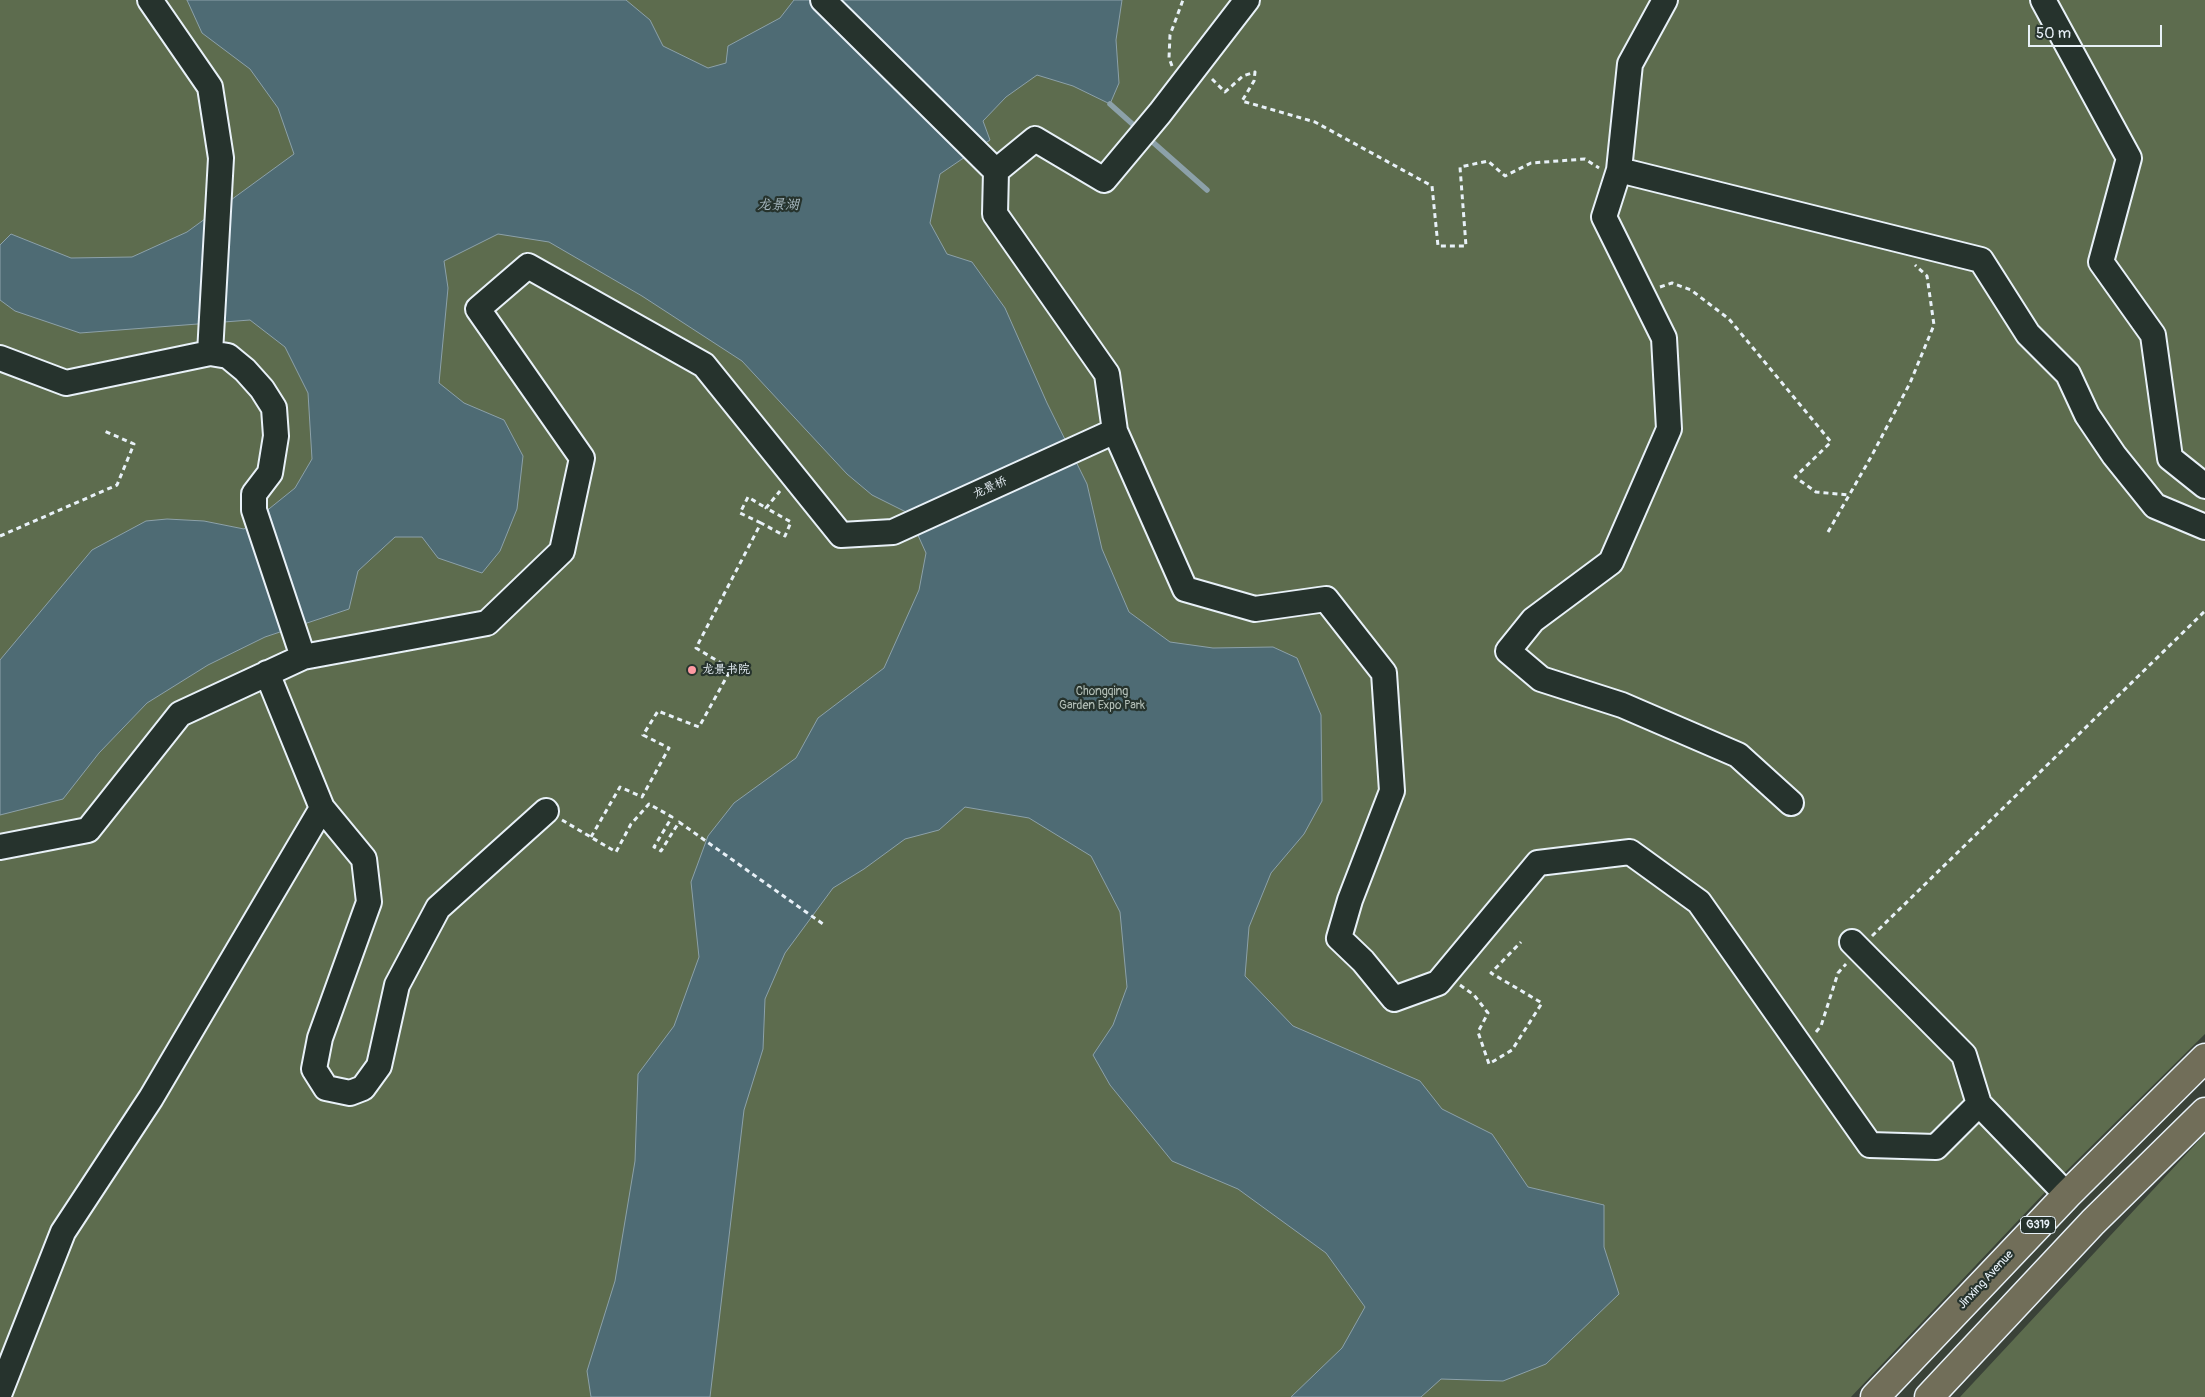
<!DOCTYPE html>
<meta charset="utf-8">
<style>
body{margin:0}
#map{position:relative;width:2205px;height:1397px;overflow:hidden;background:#3a4238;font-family:Pangolin,sans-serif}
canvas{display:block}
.scale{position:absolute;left:2028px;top:25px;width:134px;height:22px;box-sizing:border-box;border:2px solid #e8f1f8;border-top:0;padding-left:6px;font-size:15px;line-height:18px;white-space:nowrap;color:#e8f1f8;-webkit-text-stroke:4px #26332d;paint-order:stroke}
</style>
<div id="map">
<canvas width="2205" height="1397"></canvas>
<div class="scale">50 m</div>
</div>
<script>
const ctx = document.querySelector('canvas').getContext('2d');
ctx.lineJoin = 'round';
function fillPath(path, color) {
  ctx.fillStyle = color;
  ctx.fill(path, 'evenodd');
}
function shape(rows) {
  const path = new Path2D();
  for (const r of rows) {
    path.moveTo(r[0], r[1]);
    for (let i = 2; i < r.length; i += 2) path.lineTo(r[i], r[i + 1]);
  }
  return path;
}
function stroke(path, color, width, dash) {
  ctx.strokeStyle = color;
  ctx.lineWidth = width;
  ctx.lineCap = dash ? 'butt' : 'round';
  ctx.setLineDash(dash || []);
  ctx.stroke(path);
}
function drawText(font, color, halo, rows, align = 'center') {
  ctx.font = font + ' Pangolin,"LXGW WenKai TC",sans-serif';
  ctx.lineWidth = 4.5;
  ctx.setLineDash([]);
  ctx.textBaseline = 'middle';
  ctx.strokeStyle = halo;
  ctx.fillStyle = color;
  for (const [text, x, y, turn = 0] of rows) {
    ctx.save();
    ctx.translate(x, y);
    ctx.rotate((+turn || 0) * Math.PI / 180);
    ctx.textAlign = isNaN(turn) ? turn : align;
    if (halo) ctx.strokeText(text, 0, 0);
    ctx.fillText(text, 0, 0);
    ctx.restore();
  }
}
fillPath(shape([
 [0,0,2205,0,2205,1034,2048,1189,1851,1397,0,1397],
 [2205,1134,2205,1397,1960,1397]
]), '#5d6c4e');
const water = shape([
 [187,0,626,0,650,20,663,46,708,68,726,63,728,46,780,18,794,0,1122,0,1116,40,1119,83,1110,104,1073,86,1037,75,1006,97,983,121,990,140,940,174,930,223,947,254,972,262,1005,308,1047,403,1087,484,1102,549,1129,612,1170,642,1213,648,1273,647,1297,658,1321,715,1322,801,1304,834,1271,873,1249,927,1245,976,1293,1026,1420,1081,1442,1109,1492,1134,1528,1187,1604,1205,1604,1247,1619,1294,1546,1364,1503,1381,1441,1379,1421,1397,1291,1397,1342,1348,1365,1307,1326,1253,1238,1189,1172,1161,1110,1085,1093,1055,1113,1025,1127,987,1120,912,1091,856,1029,818,965,807,939,830,905,839,864,869,833,888,785,953,765,999,763,1049,744,1110,710,1397,591,1397,587,1371,615,1281,635,1161,638,1074,674,1026,699,957,691,882,708,836,734,803,796,758,818,718,884,668,919,590,926,553,908,513,872,495,847,474,742,361,642,296,549,242,498,234,444,261,448,288,439,383,464,403,504,420,523,456,517,509,500,551,482,573,438,558,422,537,395,537,358,571,349,609,265,637,208,665,147,703,99,753,63,799,0,815,0,660,92,550,146,521,167,519,204,521,244,529,295,488,312,459,308,393,285,347,250,320,80,333,15,311,0,300,0,245,11,234,71,258,132,257,187,232,294,154,278,108,250,69,202,33,187,0]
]);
fillPath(water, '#4e6b74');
stroke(water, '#8ca1a9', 1);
stroke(shape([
 [1110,104,1138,129],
 [1147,137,1207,190]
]), '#8ca1a9', 5.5);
const minor = shape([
 [150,0,210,87,221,158,210,353],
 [823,0,996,171],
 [1247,0,1160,113,1104,180,1035,139,996,171,995,214,1107,374,1115,431,1185,589,1255,609,1326,599,1384,673,1392,791,1350,900,1339,938,1363,961,1394,999,1438,983,1538,863,1630,852,1699,902,1870,1145,1936,1147,1979,1104,2067,1195],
 [1665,0,1630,64,1619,170,1604,217,1664,338,1669,429,1611,562,1533,620,1508,651,1541,679,1622,705,1738,755,1791,803],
 [2043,0,2129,158,2101,262,2153,335,2170,458,2205,486],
 [1619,170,1981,260,2028,334,2068,374,2087,415,2114,455,2155,506,2205,527],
 [0,358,66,383,210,353,228,356,245,370,262,389,274,408,276,436,270,473,254,494,254,510,303,657],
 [267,673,322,808,364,859,369,902,320,1038,314,1069,326,1088,350,1093,363,1088,379,1066,397,985,438,908,546,811],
 [0,847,88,830,180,714,303,657,487,623,562,551,582,458,478,309,528,266,704,365,841,535,893,532,1115,431],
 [1852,942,1964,1055,1979,1104],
 [0,1392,63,1232,151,1098,322,808]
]);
const highway = shape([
 [1875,1397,2067,1195,2205,1058],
 [1929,1397,2093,1222,2205,1112]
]);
stroke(minor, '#e8f1f8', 28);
stroke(highway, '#e8f1f8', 31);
stroke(shape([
 [1172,66,1169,58,1170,35,1183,0],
 [1212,79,1225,92,1243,76,1255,72,1254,81,1242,101,1315,122,1432,186,1438,246,1466,246,1460,167,1488,161,1505,176,1531,163,1585,159,1599,168],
 [1660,287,1672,283,1691,290,1729,319,1831,442,1795,477,1816,492,1849,495],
 [761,523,740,513,748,497,766,508],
 [1828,532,1871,457,1910,383,1934,325,1927,276,1915,265],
 [0,536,117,485,134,444,102,430],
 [562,820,616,852,631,824,649,804,672,817,654,847,661,851,679,822,823,924],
 [591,837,620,787,642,797,669,748,643,735,658,711,699,727,731,669,696,648,761,523,785,536,791,522,766,508,780,491],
 [1872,936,2205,611],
 [1460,985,1474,995,1488,1013,1478,1032,1489,1064,1512,1050,1542,1003,1491,973,1521,942],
 [1816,1032,1821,1026,1838,973,1846,964]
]), '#e8f1f8', 3, [5, 4]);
stroke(minor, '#26332d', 24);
stroke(highway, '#716e59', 28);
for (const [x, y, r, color] of [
 [692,670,5,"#ff9aa2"]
]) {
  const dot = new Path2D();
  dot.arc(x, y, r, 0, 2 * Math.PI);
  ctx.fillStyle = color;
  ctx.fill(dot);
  stroke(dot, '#26332d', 2);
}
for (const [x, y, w] of [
 [2038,1225,35]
]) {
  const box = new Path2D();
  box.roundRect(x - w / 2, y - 8.5, w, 17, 4);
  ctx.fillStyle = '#26332d';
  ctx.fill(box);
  stroke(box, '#e8f1f8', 1);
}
drawText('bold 11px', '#e8f1f8', null, [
 ["G319",2038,1225]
]);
drawText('12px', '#e8f1f8', '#26332d', [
 ["龙景桥",990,488,-25],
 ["Jinxing Avenue",1986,1280,-47]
]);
drawText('12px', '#e8f1f8', '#26332d', [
 ["龙景书院",702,670]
], 'left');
drawText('12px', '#b0bcb4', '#26332d', [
 ["Chongqing",1102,692],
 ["Garden Expo Park",1102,706]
]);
drawText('italic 14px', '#aabbc3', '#26332d', [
 ["龙景湖",778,205]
]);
</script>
